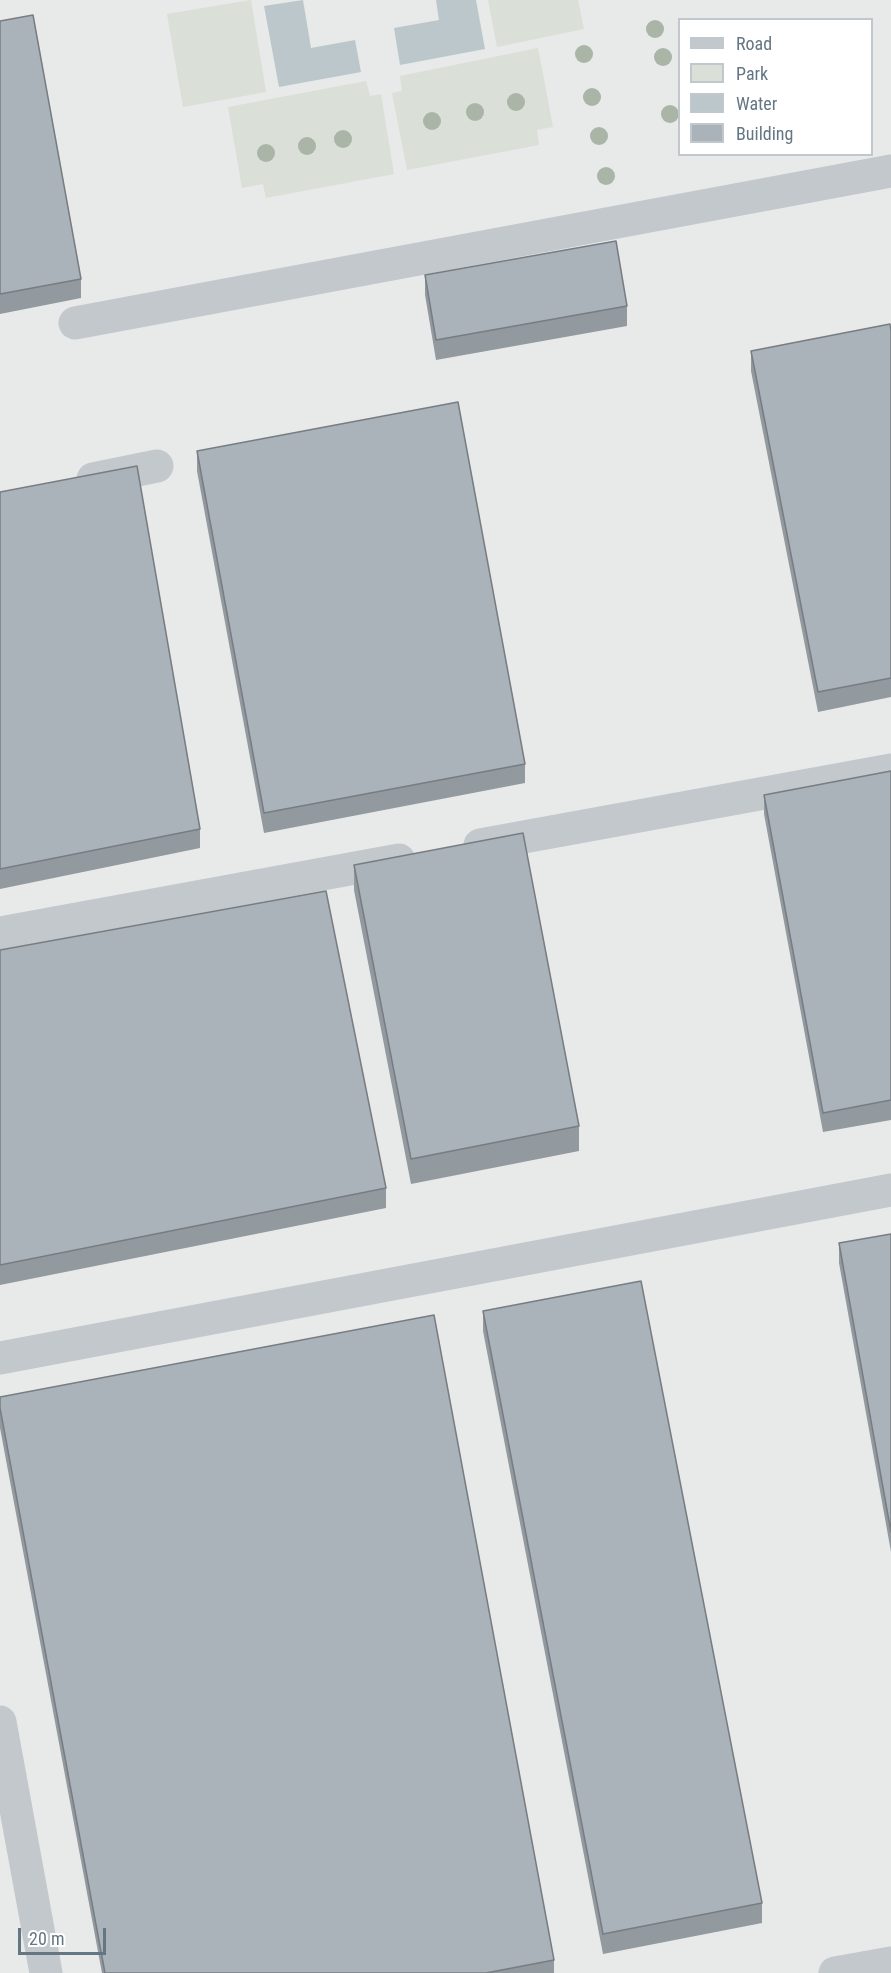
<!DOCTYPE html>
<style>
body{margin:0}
#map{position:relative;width:891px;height:1973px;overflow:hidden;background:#fafaf8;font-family:"Roboto Condensed",sans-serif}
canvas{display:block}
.legend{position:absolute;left:678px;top:18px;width:195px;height:138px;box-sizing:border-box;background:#fff;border:2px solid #c1c8cd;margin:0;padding:8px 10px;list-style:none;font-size:18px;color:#657683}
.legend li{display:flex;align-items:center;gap:12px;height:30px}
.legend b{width:30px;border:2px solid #c1c8cd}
.scale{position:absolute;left:18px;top:1928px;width:88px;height:27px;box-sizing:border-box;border:3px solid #657683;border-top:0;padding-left:8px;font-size:18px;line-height:21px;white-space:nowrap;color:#657683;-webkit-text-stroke:4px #fff;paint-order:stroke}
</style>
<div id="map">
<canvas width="891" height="1973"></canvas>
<ul class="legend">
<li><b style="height:8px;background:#c3c8cc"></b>Road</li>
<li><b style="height:16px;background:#dadfd7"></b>Park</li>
<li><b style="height:16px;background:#bbc7cb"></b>Water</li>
<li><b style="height:16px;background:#aab3b9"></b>Building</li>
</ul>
<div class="scale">20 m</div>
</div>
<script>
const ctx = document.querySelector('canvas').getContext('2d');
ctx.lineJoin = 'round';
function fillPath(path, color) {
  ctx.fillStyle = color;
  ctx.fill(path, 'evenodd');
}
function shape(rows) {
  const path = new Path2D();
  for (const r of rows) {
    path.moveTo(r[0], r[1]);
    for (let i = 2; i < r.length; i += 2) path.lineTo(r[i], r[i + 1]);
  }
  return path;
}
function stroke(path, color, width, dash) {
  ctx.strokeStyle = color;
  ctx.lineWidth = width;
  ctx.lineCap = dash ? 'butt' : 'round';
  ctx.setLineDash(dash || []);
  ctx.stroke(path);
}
fillPath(shape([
 [0,0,891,0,891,1973,0,1973],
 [680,20,872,20,872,154,680,154]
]), '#e8e9e9');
fillPath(shape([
 [251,0,266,92,183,107,167,14],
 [488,0,578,0,584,29,497,47],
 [538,48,553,127,537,130,539,145,407,170,392,93,402,91,400,76],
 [366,81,370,96,381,94,394,174,266,198,263,184,242,188,228,107]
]), '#dadfd7');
fillPath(shape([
 [303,0,311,48,355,40,361,72,279,87,264,6],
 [436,0,476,0,485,49,400,65,394,28,439,20]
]), '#bbc7cb');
stroke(shape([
 [75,323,891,171],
 [93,479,157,466],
 [480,845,891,770],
 [0,933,399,860],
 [0,1358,891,1190],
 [0,1722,46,1973],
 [835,1973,891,1963]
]), '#c3c8cc', 33);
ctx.fillStyle = '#aab4a7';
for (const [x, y] of [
 [655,29],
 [584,54],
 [663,57],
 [592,97],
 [516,102],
 [475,112],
 [670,114],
 [432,121],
 [599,136],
 [343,139],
 [307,146],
 [266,153],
 [606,176]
]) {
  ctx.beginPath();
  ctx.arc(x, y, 9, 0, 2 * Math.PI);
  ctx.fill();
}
fillPath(shape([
 [0,21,81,279,81,298,0,314],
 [425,275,627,306,627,326,436,360,425,295],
 [891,331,891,697,818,712,751,371,751,351],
 [197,451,525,764,525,783,264,833,197,471],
 [0,492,200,829,200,848,0,889],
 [891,771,891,1120,823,1132,764,814,764,795],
 [354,865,579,1126,579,1151,411,1184,354,890],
 [0,950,386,1188,386,1208,0,1285],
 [891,1234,891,1552,839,1263,839,1243],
 [483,1311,762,1903,762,1923,603,1954,483,1331],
 [0,1397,554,1960,554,1973,102,1973,0,1428]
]), '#929a9f');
const building = shape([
 [33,15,81,279,0,294,0,21,33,15],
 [616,241,627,306,436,340,425,275,616,241],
 [890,324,891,331,891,678,818,692,751,351,890,324],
 [458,402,525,764,264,813,197,451,458,402],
 [137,466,200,829,0,869,0,492,137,466],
 [891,771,891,1100,823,1113,764,795,891,771],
 [523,833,579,1126,411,1159,354,865,523,833],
 [326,891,386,1188,0,1265,0,950,326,891],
 [891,1234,891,1532,839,1243,891,1234],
 [641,1281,762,1903,603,1934,483,1311,641,1281],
 [434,1315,554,1960,486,1973,105,1973,0,1408,0,1397,434,1315]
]);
fillPath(building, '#aab3b9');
stroke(building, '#777d82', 1.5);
</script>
